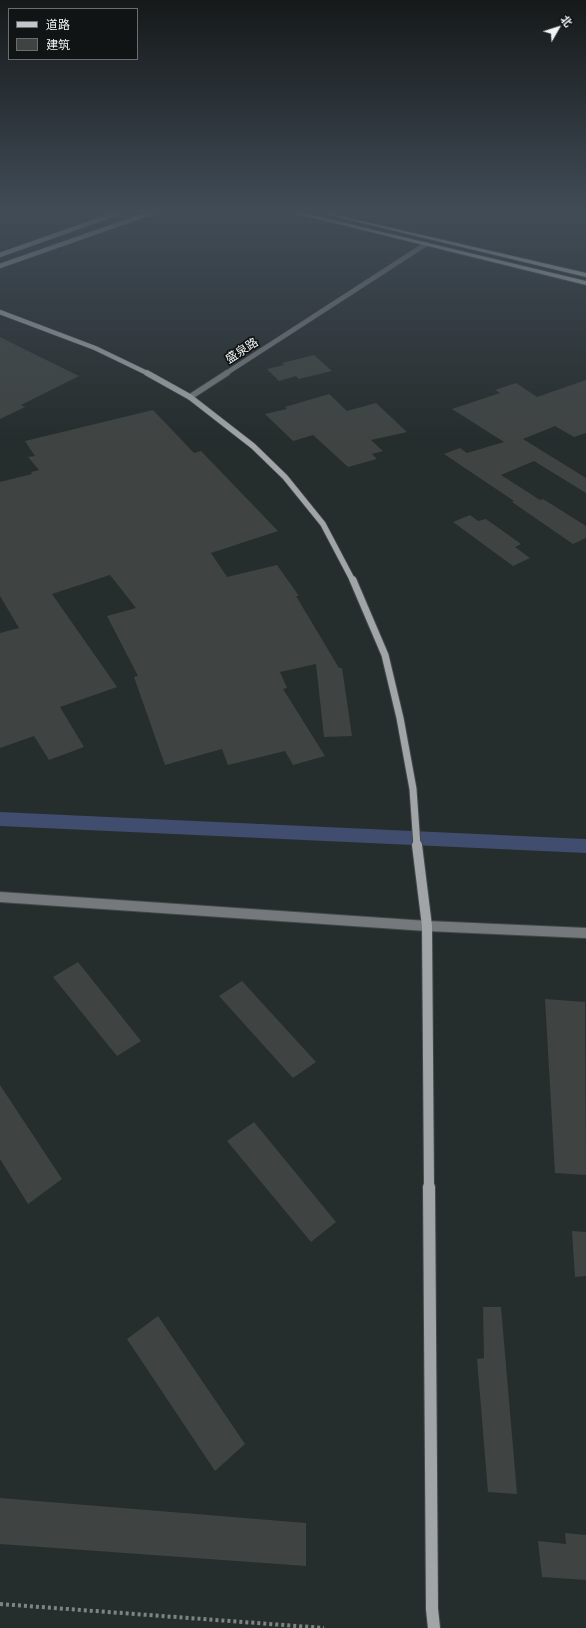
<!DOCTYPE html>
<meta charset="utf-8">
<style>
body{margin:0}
#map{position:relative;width:586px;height:1628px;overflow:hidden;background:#262d2d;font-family:Literata,"Noto Sans SC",serif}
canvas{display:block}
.legend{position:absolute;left:8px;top:8px;width:130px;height:52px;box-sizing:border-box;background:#111414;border:1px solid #6b6e6e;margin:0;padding:5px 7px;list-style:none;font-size:12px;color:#f1f5f5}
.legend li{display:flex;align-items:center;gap:8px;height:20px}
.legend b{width:20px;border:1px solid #6b6e6e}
.north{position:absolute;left:538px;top:8px;width:40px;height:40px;-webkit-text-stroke:3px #111414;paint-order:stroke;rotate:51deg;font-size:11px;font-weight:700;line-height:16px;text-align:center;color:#f1f5f5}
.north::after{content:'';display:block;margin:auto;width:14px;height:18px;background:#f1f5f5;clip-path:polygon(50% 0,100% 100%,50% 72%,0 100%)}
</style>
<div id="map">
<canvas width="586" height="1628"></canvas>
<ul class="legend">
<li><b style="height:5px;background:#c2c7cb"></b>道路</li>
<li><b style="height:11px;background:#3f4442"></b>建筑</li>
</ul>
<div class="north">北</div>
</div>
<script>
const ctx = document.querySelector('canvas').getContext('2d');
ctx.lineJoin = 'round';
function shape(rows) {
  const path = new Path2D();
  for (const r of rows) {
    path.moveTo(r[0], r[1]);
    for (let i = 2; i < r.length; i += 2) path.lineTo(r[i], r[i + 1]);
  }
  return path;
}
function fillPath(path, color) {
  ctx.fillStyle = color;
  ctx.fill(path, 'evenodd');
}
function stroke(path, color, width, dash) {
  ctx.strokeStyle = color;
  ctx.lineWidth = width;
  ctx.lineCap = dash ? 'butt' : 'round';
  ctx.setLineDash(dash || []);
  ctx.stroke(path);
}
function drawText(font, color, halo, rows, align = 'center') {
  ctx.font = font + ' Literata,"Noto Sans SC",serif';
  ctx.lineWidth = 3.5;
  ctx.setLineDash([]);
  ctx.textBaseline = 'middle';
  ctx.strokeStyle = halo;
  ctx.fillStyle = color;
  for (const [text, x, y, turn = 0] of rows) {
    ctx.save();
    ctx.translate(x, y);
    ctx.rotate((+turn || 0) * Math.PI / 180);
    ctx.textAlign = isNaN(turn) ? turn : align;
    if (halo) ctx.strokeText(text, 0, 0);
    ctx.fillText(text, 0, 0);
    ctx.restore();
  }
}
fillPath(shape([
 [0,812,586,839,586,853,0,826,0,812]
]), '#414d6e');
fillPath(shape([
 [0,337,32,353,79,376,21,405,25,407,0,419],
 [314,355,332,371,299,379,296,376,279,381,267,369,284,365,282,363],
 [586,380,586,433,574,437,555,426,523,439,586,478,586,493,534,461,501,475,540,500,543,499,586,526,586,538,573,544,512,502,514,501,444,454,460,448,467,453,504,442,452,409,500,393,495,390,516,383,537,397],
 [329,394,347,411,376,403,407,432,371,440,383,451,372,454,377,459,348,467,313,435,293,441,265,414,287,409,285,407],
 [153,410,194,453,201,451,278,531,211,553,227,577,277,565,299,596,296,596,339,668,342,668,352,736,324,737,316,664,280,672,287,688,283,689,325,756,293,765,285,751,228,765,222,749,165,765,134,677,138,676,107,616,136,608,110,575,52,594,117,687,60,707,84,747,49,760,34,736,0,748,0,633,19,628,0,596,0,482,32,474,31,472,39,470,28,457,35,456,25,441],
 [470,515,478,521,486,519,521,544,515,547,530,558,513,566,453,522],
 [78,962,141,1041,117,1056,53,977],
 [242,981,316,1062,293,1078,219,996],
 [545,999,585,1002,586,1175,555,1173],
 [0,1085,62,1179,28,1204,0,1159],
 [254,1122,336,1222,311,1242,227,1141],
 [572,1231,586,1232,586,1276,575,1277],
 [483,1307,501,1307,517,1494,488,1492,477,1359,484,1358],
 [158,1316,245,1444,215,1471,127,1339],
 [0,1498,306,1523,306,1566,0,1544],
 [565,1533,586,1535,586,1580,542,1577,538,1541,566,1544]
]), '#3f4442');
const streetFar2 = shape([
 [225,374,426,244]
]);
const streetFar1 = shape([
 [190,397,227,373]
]);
const street = shape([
 [0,897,427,926,586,933]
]);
const secondaryFar4 = shape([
 [0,255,118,213],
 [0,266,145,215],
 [0,312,95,348,149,374]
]);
const secondaryFar3 = shape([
 [147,373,190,397,253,446,285,477,323,524,353,581]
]);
const secondaryFar2 = shape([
 [353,580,385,655,400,718,413,789,417,846]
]);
const secondaryFar1 = shape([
 [417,845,427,926,429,1188]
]);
const secondary = shape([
 [429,1187,432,1609,434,1628]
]);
const primary = shape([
 [151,213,161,213,135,219,133,218,151,213],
 [294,213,303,213,586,281,586,285,294,213],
 [327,213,586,273,586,277,329,215,327,213]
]);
stroke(streetFar2, '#424949', 5.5);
stroke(streetFar1, '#424949', 7);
stroke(street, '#424949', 12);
stroke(secondaryFar4, '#424949', 5.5);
stroke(secondaryFar3, '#424949', 7);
stroke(secondaryFar2, '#424949', 9);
stroke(secondaryFar1, '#424949', 12);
stroke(secondary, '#424949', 14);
stroke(primary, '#424949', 2);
stroke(shape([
 [0,1604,324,1628]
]), '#7e8484', 4, [3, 3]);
stroke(streetFar2, '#76797b', 4.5);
stroke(streetFar1, '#76797b', 5.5);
stroke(street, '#76797b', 10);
stroke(secondaryFar4, '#a1a5a8', 4.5);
stroke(secondaryFar3, '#a1a5a8', 5.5);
stroke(secondaryFar2, '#a1a5a8', 7);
stroke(secondaryFar1, '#a1a5a8', 10);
stroke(secondary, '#a1a5a8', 12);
fillPath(primary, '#c2c7cb');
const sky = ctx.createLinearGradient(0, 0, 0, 441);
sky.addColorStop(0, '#151919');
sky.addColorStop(0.48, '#414c57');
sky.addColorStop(1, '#414c5700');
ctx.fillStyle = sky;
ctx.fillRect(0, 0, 586, 441);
drawText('12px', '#f1f5f5', '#111414', [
 ["盛泉路",242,351,-33]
]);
</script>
